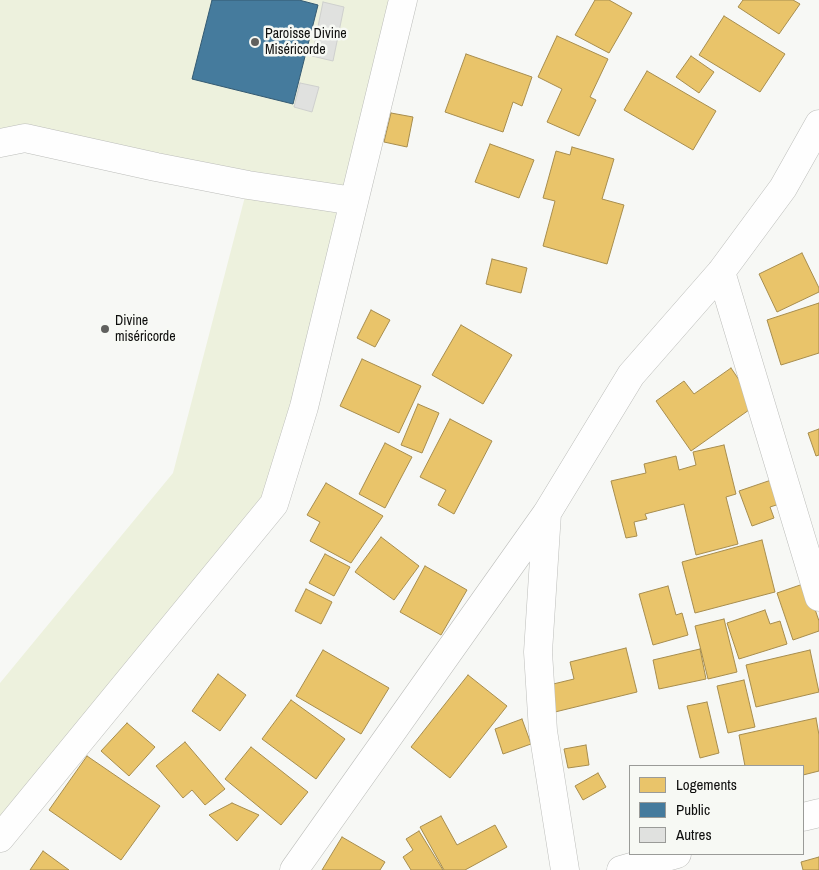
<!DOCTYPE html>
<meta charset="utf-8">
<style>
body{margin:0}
#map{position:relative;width:819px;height:870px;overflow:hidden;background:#f7f8f5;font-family:"Archivo Narrow",sans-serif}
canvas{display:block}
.legend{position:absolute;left:629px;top:765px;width:175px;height:90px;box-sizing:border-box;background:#f7f9f4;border:1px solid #9a9b98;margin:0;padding:6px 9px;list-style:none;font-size:15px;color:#0e0e0d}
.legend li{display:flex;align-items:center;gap:10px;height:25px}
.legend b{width:25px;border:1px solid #9a9b98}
</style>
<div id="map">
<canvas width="819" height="870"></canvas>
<ul class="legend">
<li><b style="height:14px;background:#e9c46a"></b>Logements</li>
<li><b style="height:14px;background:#457b9d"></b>Public</li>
<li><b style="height:14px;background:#e0e1df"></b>Autres</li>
</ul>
</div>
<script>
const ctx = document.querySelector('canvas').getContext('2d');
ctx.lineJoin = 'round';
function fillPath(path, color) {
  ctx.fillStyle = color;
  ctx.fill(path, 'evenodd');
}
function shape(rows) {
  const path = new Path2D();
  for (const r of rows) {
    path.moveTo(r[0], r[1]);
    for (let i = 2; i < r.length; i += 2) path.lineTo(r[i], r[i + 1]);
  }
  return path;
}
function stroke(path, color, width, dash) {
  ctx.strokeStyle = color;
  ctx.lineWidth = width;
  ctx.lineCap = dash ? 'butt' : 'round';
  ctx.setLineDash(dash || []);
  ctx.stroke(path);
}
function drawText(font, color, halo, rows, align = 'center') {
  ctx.font = font + ' "Archivo Narrow",sans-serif';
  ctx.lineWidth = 5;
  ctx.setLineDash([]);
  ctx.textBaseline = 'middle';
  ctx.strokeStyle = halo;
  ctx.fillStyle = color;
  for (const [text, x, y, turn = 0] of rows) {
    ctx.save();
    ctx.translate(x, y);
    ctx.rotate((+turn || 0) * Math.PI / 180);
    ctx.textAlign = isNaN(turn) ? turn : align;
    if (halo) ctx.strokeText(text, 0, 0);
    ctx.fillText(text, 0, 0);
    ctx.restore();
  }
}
fillPath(shape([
 [0,0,403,0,274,504,0,837,0,683,173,473,248,185,0,143]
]), '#edf1dd');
const homes = shape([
 [595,0,609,0,632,13,609,53,575,35,595,0],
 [743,0,793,0,800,4,779,34,738,7,743,0],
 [724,16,785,54,760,92,699,55,724,16],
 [557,36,608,59,590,97,596,100,579,136,547,122,562,89,538,77,557,36],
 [466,54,532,77,522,106,513,102,503,132,445,112,466,54],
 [691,56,714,72,699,93,676,77,691,56],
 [647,71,716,111,693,150,624,110,647,71],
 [391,113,413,117,407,147,384,142,391,113],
 [490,144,534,160,519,198,475,182,490,144],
 [572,147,614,159,602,199,624,205,607,264,543,246,555,201,543,198,556,151,570,155,572,147],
 [802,253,819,288,819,292,777,312,759,274,802,253],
 [492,259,527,268,521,293,486,284,492,259],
 [819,303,819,353,781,365,767,320,819,303],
 [371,310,390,320,375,347,357,338,371,310],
 [461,325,512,355,483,404,432,375,461,325],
 [362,359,421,386,399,433,340,406,362,359],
 [731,368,756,405,691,451,656,401,684,381,694,394,731,368],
 [418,404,439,413,422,453,401,445,418,404],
 [450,419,492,441,454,514,438,505,446,490,420,477,450,419],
 [819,429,819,455,816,456,808,433,819,429],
 [385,443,412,457,385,508,359,494,385,443],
 [724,445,736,494,726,497,738,544,696,555,684,504,645,514,647,519,634,522,637,536,626,538,611,481,646,473,644,464,676,456,679,470,696,465,693,452,724,445],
 [780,477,789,501,770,507,774,518,752,526,739,491,780,477],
 [326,483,383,516,351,563,310,541,320,522,307,515,326,483],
 [381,537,419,566,394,600,355,572,381,537],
 [762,540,775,592,695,613,682,562,762,540],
 [325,554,350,567,334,596,309,583,325,554],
 [425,566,467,590,441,635,400,612,425,566],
 [806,583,819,621,819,631,793,640,777,593,806,583],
 [668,586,676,615,682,613,688,635,653,645,639,594,668,586],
 [306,589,332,602,321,624,295,611,306,589],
 [765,610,770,624,780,621,787,644,739,659,727,623,765,610],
 [724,619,737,672,708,679,695,626,724,619],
 [626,648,637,692,555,712,549,685,574,679,570,662,626,648],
 [700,649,706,679,659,689,653,660,700,649],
 [323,650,389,688,361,734,296,696,323,650],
 [810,650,819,692,756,707,746,665,810,650],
 [218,674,246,695,220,731,192,711,218,674],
 [468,675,507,706,450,778,411,747,468,675],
 [744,680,755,727,728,733,717,686,744,680],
 [291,700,345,739,316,779,262,739,291,700],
 [707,702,719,753,700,758,687,706,707,702],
 [816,718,819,735,819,771,803,775,803,766,745,766,739,735,816,718],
 [522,719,531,744,503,754,495,729,522,719],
 [127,723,155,747,129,776,101,751,127,723],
 [185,742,225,789,205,805,192,790,183,798,156,766,185,742],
 [586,745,589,765,568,768,564,749,586,745],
 [251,747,308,792,281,825,225,779,251,747],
 [87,756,160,806,121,860,49,810,87,756],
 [598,773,606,787,583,800,575,786,598,773],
 [232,803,259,815,237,841,209,815,232,803],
 [441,816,457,845,495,825,507,847,465,870,444,870,420,827,441,816],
 [419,831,443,870,411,870,403,857,413,850,406,839,419,831],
 [342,837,385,862,380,870,322,870,342,837],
 [43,851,69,870,30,870,43,851],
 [819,857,819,870,803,870,801,862,819,857]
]);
fillPath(homes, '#e9c46a');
stroke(homes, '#a78d4e', 1);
const public = shape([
 [212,0,299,0,318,5,293,104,192,79,212,0]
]);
fillPath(public, '#457b9d');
stroke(public, '#345a72', 1);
const building = shape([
 [323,2,344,7,333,61,312,56,323,2],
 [300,83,319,87,312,112,294,107,300,83]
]);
fillPath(building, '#e0e1df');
stroke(building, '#cfd0ce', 1);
const minor = shape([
 [0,143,25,138,156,167,248,185,354,201],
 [721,272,819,597],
 [547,513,538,652,543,731,565,870],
 [803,817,819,813],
 [0,838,274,504,304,407,403,0],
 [294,870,547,513,631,375,721,272,783,188,819,124],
 [621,870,677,854]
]);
stroke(minor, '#bcbdba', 29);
stroke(minor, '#fefefe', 28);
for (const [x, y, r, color] of [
 [255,42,5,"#60605e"],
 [105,329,5,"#60605e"]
]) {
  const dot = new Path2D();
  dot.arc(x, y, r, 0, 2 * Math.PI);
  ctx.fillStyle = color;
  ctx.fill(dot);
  stroke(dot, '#f7f9f4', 2);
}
drawText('14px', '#0e0e0d', '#f7f9f4', [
 ["Paroisse Divine",265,34],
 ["Miséricorde",265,50],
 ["Divine",115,321],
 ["miséricorde",115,337]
], 'left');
</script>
